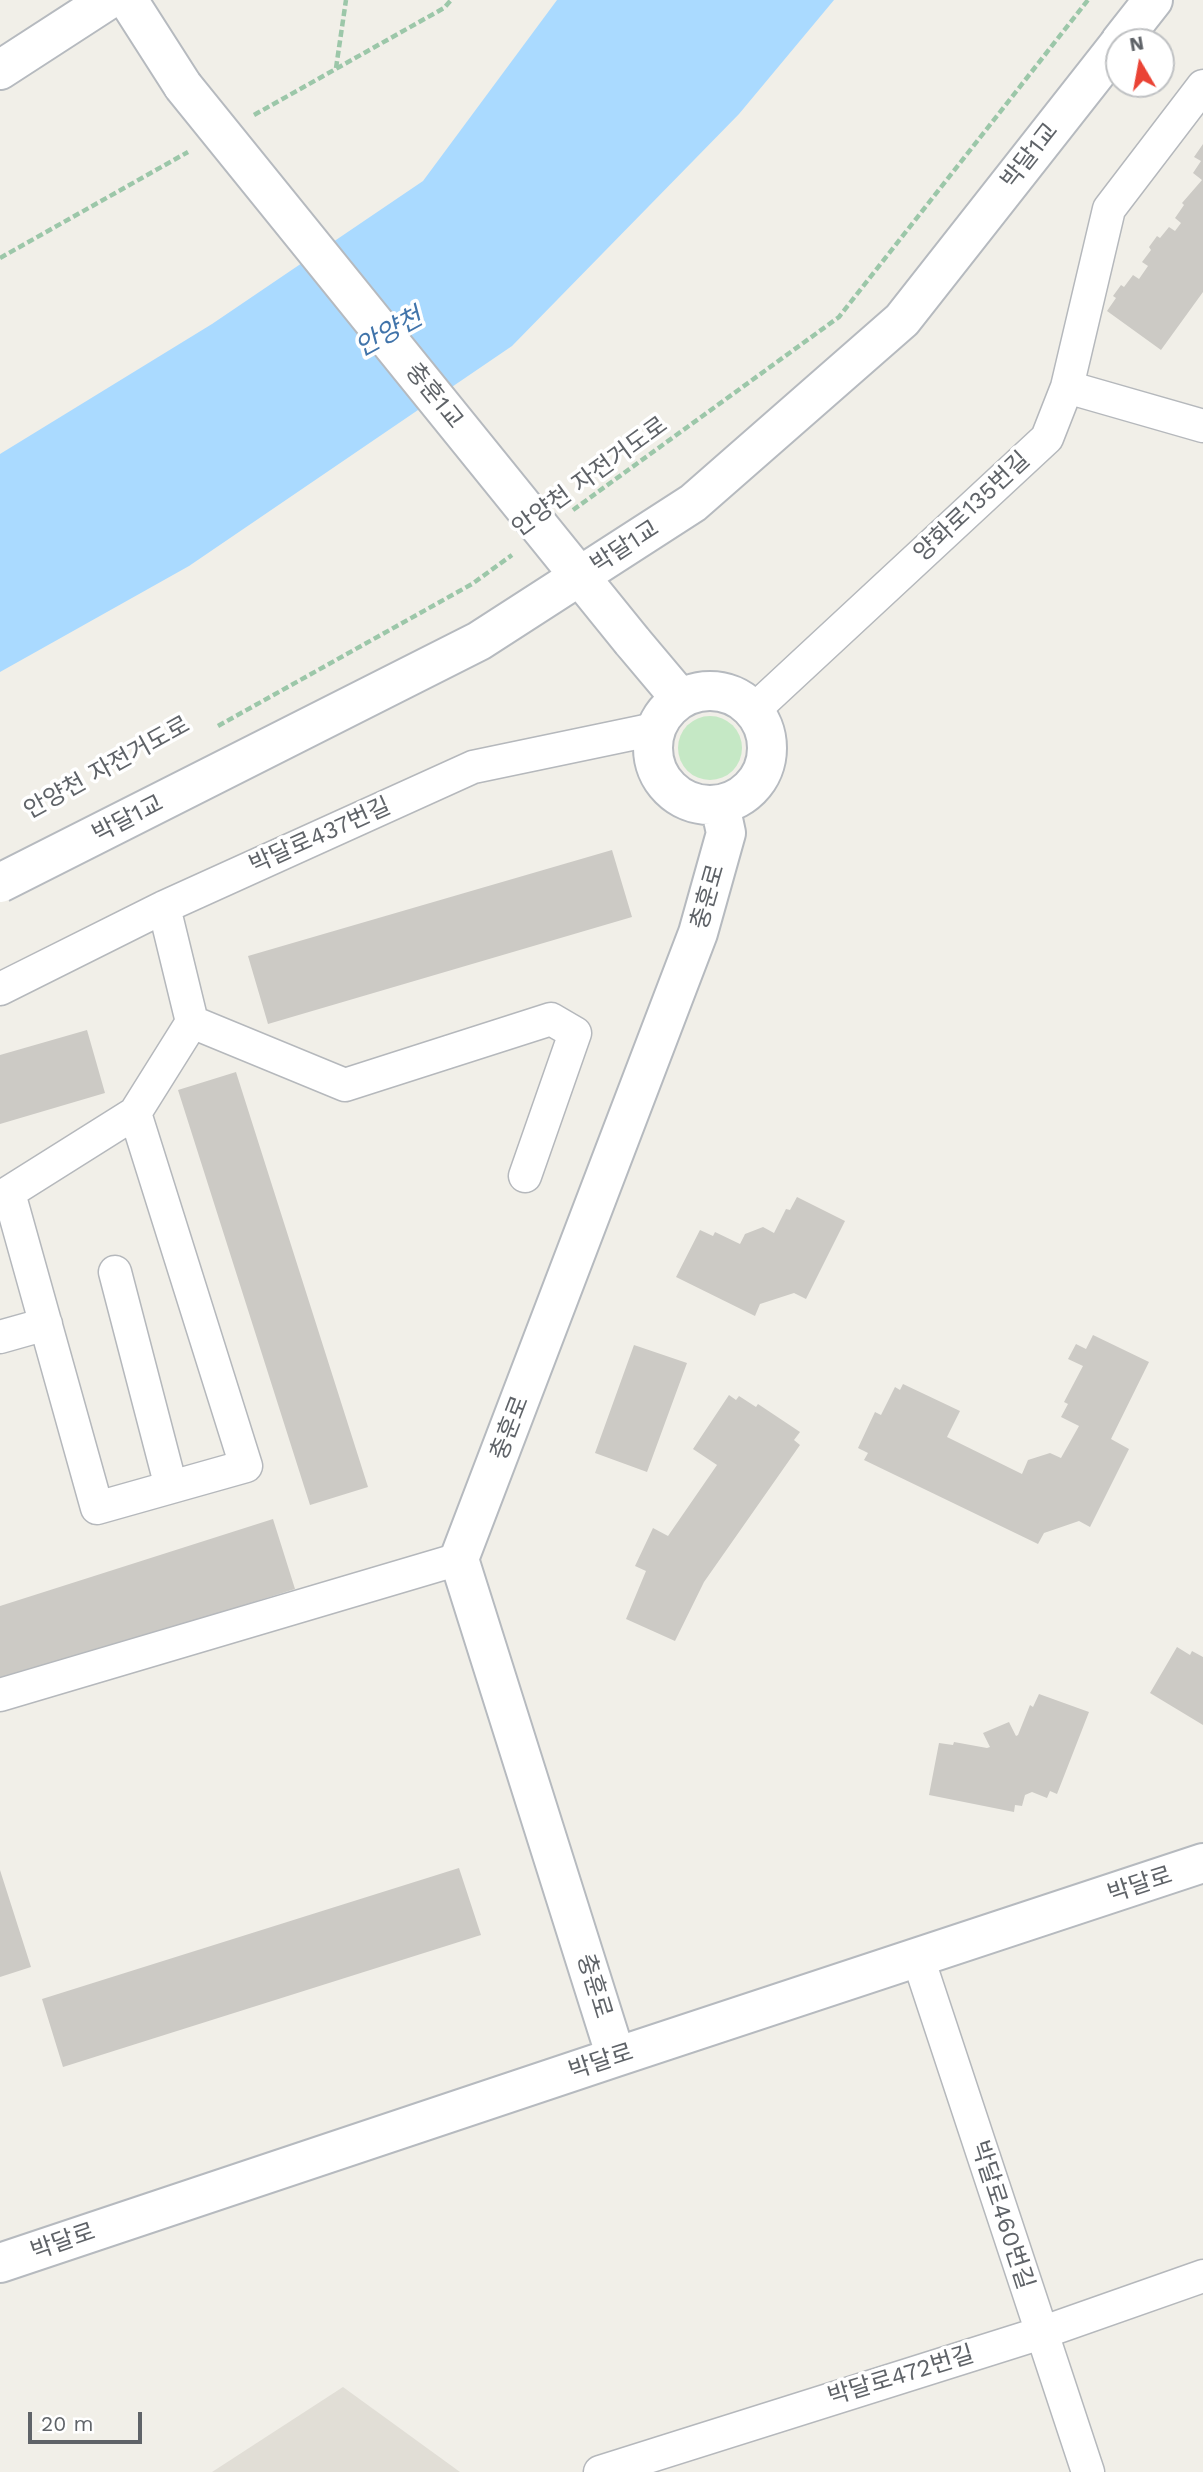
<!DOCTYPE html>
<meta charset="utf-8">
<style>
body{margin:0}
#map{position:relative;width:1203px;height:2472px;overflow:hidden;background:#f1efe8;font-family:"Work Sans",sans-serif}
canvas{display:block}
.north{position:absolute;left:1105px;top:28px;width:70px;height:70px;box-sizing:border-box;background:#fff;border:2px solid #bfc1c3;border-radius:50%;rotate:350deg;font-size:19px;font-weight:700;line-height:28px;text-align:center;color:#5f6368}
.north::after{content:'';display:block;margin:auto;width:24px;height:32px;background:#ea4335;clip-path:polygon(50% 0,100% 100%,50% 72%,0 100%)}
.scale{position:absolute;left:28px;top:2412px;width:114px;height:32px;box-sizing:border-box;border:4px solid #5f6368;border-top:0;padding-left:9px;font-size:21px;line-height:24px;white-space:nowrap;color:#5f6368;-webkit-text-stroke:5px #fff;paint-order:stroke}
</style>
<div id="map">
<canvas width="1203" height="2472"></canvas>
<div class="north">N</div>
<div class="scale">20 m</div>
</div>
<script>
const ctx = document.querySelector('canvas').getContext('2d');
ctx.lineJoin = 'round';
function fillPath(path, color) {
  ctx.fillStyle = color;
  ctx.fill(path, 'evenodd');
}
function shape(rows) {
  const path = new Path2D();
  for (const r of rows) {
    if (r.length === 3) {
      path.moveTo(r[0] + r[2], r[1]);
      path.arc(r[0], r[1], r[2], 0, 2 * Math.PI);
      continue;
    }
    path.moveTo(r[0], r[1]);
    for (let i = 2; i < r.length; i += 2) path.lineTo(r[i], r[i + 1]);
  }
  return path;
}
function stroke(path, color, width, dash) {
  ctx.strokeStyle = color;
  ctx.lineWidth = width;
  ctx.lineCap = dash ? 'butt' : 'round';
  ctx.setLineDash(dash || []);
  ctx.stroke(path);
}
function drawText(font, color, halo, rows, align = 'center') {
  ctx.font = font + ' "Work Sans","Noto Sans KR",sans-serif';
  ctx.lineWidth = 7;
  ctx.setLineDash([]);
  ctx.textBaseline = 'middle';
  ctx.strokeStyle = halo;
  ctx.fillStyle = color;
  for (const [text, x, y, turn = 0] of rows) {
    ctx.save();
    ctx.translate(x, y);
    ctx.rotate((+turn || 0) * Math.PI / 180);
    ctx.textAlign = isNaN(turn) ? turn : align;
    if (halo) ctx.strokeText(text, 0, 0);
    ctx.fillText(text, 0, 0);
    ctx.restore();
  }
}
fillPath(shape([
 [343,2387,460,2472,212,2472]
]), '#e1ded6');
fillPath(shape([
 [710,748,32]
]), '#c5e8c5');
fillPath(shape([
 [557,0,834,0,739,114,512,346,189,566,0,672,0,454,212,324,423,181]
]), '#aadaff');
fillPath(shape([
 [1203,144,1203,292,1161,350,1107,311,1116,298,1113,296,1121,285,1124,287,1133,275,1139,279,1148,266,1142,262,1151,250,1149,247,1157,236,1160,238,1169,227,1175,231,1181,223,1175,218,1184,205,1182,203,1202,180,1193,173,1201,161,1194,157],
 [612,850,632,917,268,1024,248,956],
 [87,1030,105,1093,0,1124,0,1055],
 [236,1072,368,1487,310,1505,178,1090],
 [797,1197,845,1221,806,1299,794,1293,760,1304,755,1316,676,1277,700,1230,713,1236,715,1232,740,1244,745,1234,763,1227,774,1233,786,1209,790,1210],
 [1093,1335,1149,1362,1111,1439,1129,1449,1090,1527,1079,1521,1044,1533,1038,1544,864,1460,868,1453,858,1448,875,1412,881,1415,895,1387,900,1390,903,1384,960,1411,947,1437,1022,1474,1028,1460,1050,1453,1061,1458,1079,1426,1061,1417,1068,1404,1064,1402,1083,1366,1068,1359,1076,1344,1086,1349],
 [634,1345,687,1363,647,1472,595,1453],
 [729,1395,736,1400,739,1396,756,1407,758,1404,800,1432,794,1440,800,1445,704,1582,675,1641,626,1619,646,1571,635,1566,653,1528,668,1536,717,1465,693,1449],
 [273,1519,295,1589,0,1682,0,1606],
 [1177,1647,1190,1655,1192,1651,1203,1657,1203,1725,1150,1693],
 [1039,1694,1089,1712,1057,1794,1050,1791,1047,1798,1032,1792,1025,1795,1022,1806,1015,1805,1014,1812,929,1795,939,1743,953,1745,954,1742,987,1748,990,1747,983,1733,1009,1722,1016,1736,1018,1735,1030,1705,1033,1707],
 [459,1868,481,1935,63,2067,42,1999],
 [0,1870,31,1967,0,1977]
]), '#cccac5');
const street = shape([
 [1067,387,1109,209,1203,86],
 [754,710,1047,438,1067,387,1203,426],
 [0,989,164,907,473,767,655,729],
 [192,1022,345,1085,551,1019,575,1033,525,1176],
 [9,1193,97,1508,246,1466,135,1113],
 [0,1198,135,1113,192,1022,164,907],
 [115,1272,171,1487],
 [0,1337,46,1324],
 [0,1695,459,1559],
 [918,1958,1088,2472],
 [600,2472,1041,2333,1203,2276]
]);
const secondary = shape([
 [128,0,183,86],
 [1120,42,1153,0],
 [0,70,108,0],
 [632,641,680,698],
 [710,748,57],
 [616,2057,459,1559,698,933,726,833,720,805],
 [0,2263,616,2057,1203,1863]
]);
stroke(street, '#b5b8bc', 35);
stroke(secondary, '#b6babf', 42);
stroke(shape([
 [336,68,346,0],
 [254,115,444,8,451,0],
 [0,258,188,152],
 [573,510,839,317,1088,0],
 [218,726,472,584,512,555]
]), '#9cc7a9', 4.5, [7, 3.5]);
stroke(street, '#fff', 32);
stroke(secondary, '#fff', 38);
const secondaryBridge = shape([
 [183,86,632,641],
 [0,883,479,641,693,503,902,320,1119,44]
]);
stroke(secondaryBridge, '#b6babf', 42, []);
stroke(secondaryBridge, '#fff', 38);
drawText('24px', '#5f6368', '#fff', [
 ["박달1교",1030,156,-52],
 ["충훈1교",434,396,51],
 ["안양천 자전거도로",590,477,-36],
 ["양화로135번길",972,507,-43],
 ["박달1교",625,547,-33],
 ["안양천 자전거도로",107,768,-29],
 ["박달1교",128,819,-27],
 ["박달로437번길",320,836,-24],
 ["충훈로",708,897,-74],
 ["충훈로",510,1428,-69],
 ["박달로",1140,1885,-18],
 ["충훈로",594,1986,73],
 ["박달로",601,2062,-18],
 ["박달로460번길",1002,2215,72],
 ["박달로",63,2242,-19],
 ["박달로472번길",901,2376,-17]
]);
drawText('italic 26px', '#4174aa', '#fff', [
 ["안양천",389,333,-29]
]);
</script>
